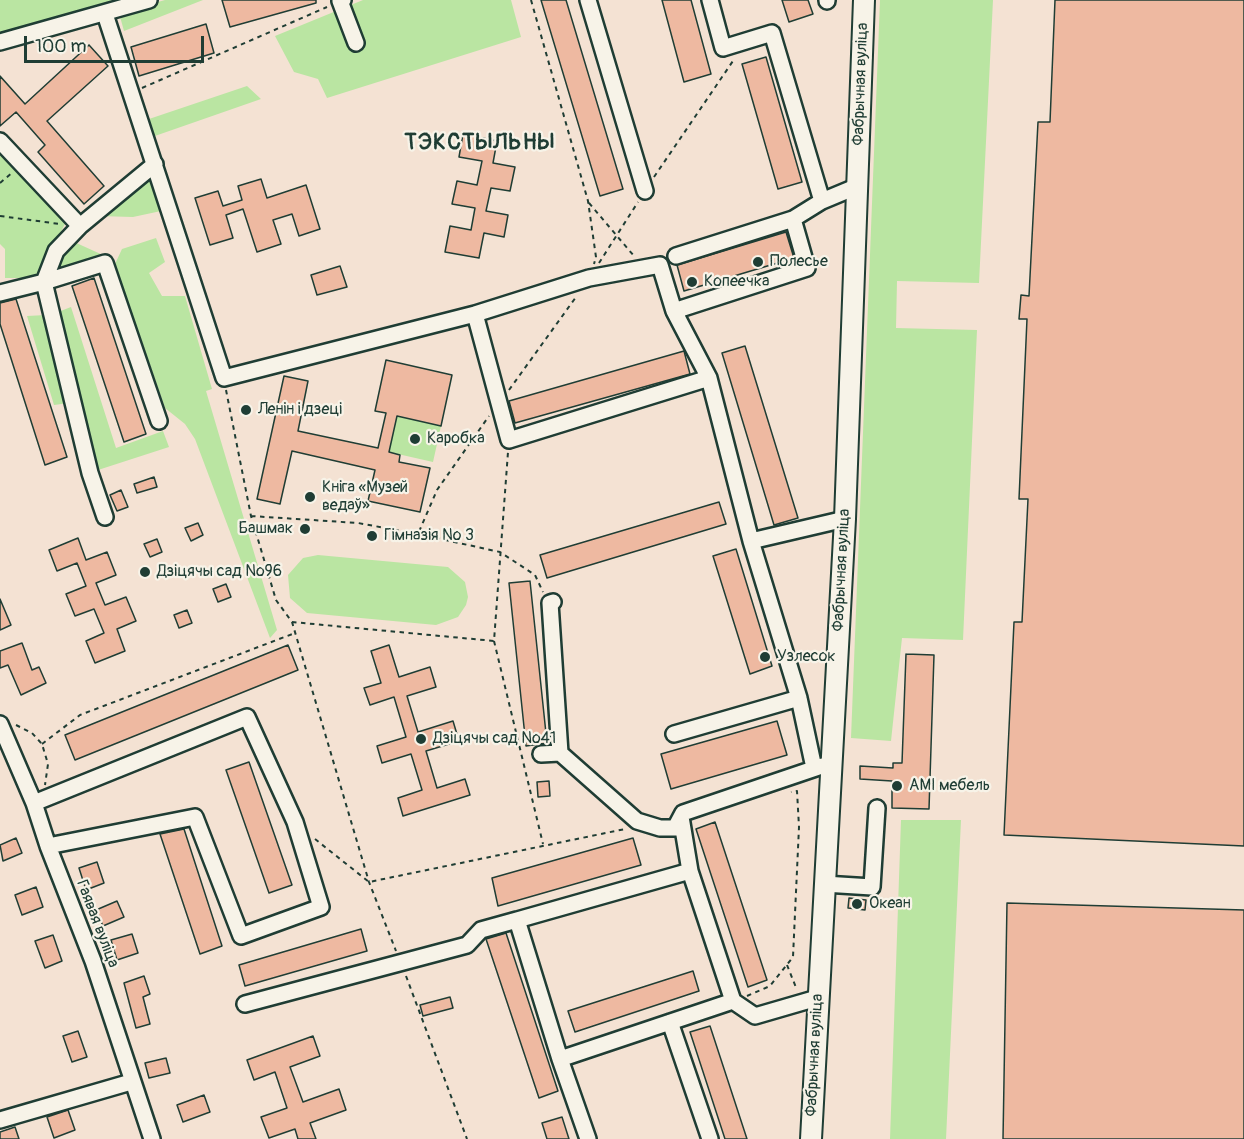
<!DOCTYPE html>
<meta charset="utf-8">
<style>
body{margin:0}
#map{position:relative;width:1244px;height:1139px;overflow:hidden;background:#f4e2d3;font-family:Pangolin,sans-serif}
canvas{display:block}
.scale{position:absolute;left:24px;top:36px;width:180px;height:27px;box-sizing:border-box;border:3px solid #1f3d34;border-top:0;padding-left:8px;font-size:18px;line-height:21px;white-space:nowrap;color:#1f3d34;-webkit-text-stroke:4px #f7f3e8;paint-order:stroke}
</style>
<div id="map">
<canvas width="1244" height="1139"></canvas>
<div class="scale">100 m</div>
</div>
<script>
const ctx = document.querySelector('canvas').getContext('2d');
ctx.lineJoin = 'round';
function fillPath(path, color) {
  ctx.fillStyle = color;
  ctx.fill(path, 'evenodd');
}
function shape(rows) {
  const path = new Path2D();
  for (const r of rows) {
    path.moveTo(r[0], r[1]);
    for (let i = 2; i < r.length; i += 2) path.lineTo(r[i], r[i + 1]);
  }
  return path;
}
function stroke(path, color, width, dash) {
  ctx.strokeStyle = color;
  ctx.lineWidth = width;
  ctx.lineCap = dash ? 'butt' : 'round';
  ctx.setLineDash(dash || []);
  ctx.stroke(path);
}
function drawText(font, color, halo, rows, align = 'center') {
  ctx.font = font + ' Pangolin,sans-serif';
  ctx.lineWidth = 4.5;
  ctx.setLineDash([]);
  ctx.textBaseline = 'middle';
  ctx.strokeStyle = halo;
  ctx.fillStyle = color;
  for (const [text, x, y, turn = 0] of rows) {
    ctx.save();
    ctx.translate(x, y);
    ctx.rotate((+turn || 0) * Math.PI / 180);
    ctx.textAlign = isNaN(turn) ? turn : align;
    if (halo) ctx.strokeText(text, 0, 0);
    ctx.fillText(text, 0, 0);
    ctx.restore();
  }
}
fillPath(shape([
 [0,0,113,0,0,35],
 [165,0,203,0,124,31,119,13],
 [363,0,511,0,521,37,327,98,318,79,294,72,275,36],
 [880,0,993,0,979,283,897,281,896,328,977,330,963,640,902,638,891,741,851,738],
 [247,86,261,99,152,137,149,119],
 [0,149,67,220,37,278,5,278,5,249,0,244],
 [149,179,161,211,133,217,98,216],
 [156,238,165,262,149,273,162,296,185,296,212,389,206,391,277,630,270,638,195,439,185,424,165,408,115,264,122,249],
 [72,241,105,256,55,273],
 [71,307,116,448,163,431,169,447,98,470,58,312],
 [46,315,69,403,54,405,27,316],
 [397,416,441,426,433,462,389,452],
 [318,555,448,567,465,582,468,597,466,605,458,617,436,625,307,613,290,598,288,575,303,558],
 [901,820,961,820,946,1139,890,1139]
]), '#bae5a2');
const building = shape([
 [222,0,316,0,316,3,230,27,222,0],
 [541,0,566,0,623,189,600,196,541,0],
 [662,0,691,0,711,74,684,82,662,0],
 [782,0,808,0,813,14,789,22,782,0],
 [1055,0,1244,0,1244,846,1004,835,1014,622,1022,622,1028,499,1019,499,1027,319,1019,319,1021,295,1029,296,1038,122,1050,122,1055,0],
 [206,24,214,53,139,76,131,47,206,24],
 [89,45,108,66,47,121,104,186,84,204,38,152,45,145,16,112,0,126,0,76,25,104,89,45],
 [766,57,802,182,778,189,742,64,766,57],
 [463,134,497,141,493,163,515,167,510,191,491,188,486,211,508,215,504,237,484,233,479,258,445,252,450,226,471,230,475,208,452,204,457,181,477,185,482,161,459,157,463,134],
 [261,179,267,198,306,185,320,229,299,236,292,214,273,220,281,244,257,252,243,209,226,215,233,238,210,245,195,198,218,191,223,206,242,200,238,186,261,179],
 [786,232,794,258,684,291,677,265,786,232],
 [340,266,347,287,317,295,311,275,340,266],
 [94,278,146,434,124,442,72,286,94,278],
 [16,299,67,457,45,465,0,324,0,303,16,299],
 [745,346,798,518,774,525,722,353,745,346],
 [684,351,690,374,515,423,509,401,684,351],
 [386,360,452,375,441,426,397,416,389,452,400,455,399,462,430,468,420,512,368,501,375,470,292,451,280,504,257,499,284,376,308,381,298,431,378,448,386,413,375,411,386,360],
 [154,477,157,487,137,493,134,484,154,477],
 [121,490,128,507,117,511,110,495,121,490],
 [719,502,726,524,547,578,540,555,719,502],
 [198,523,203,535,191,541,185,528,198,523],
 [78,538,86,560,107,552,116,575,96,583,105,605,126,597,136,621,117,629,125,651,95,663,86,641,104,633,94,609,75,616,66,594,86,586,77,563,57,571,49,550,78,538],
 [157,539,162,552,150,557,144,544,157,539],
 [736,549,772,666,750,674,713,556,736,549],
 [530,581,547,743,526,746,509,583,530,581],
 [226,584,231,597,218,602,213,589,226,584],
 [0,599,11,625,0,630,0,599],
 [187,610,192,623,179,628,174,615,187,610],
 [22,643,32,670,39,667,46,683,21,695,8,665,0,668,0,651,22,643],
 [288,645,298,670,75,760,65,735,288,645],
 [389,645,399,677,430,667,436,687,407,696,418,732,453,721,459,741,426,751,437,788,465,779,470,795,403,816,398,798,422,790,411,754,382,763,377,746,406,737,394,697,370,705,364,688,381,683,371,651,389,645],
 [906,654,934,655,929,809,892,808,892,781,860,779,860,766,893,768,893,763,902,763,906,654],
 [777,721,787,755,671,789,661,754,777,721],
 [249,762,292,885,269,893,226,770,249,762],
 [549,781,550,796,538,797,537,782,549,781],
 [715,822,767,980,748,987,696,829,715,822],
 [184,829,222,946,200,954,160,834,184,829],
 [16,838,22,853,3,861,0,845,16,838],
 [633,838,641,865,498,906,492,878,633,838],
 [97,862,104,883,86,890,79,868,97,862],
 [36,887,43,907,22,915,15,895,36,887],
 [849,898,866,900,865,910,848,908,849,898],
 [117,901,124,917,103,926,96,910,117,901],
 [1007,903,1244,910,1244,1139,1003,1139,1007,903],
 [361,929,367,951,245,986,239,965,361,929],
 [506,933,558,1091,539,1098,486,939,506,933],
 [132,934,138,953,117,960,111,940,132,934],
 [53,935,62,961,45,968,35,941,53,935],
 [693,971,699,991,575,1032,568,1011,693,971],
 [144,976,150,994,143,997,150,1024,136,1028,124,983,144,976],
 [450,997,453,1008,423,1016,420,1005,450,997],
 [710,1026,747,1139,725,1139,690,1032,710,1026],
 [78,1031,87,1057,72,1062,63,1036,78,1031],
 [313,1036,320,1056,290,1067,303,1102,339,1089,346,1110,310,1123,316,1139,298,1139,295,1129,269,1138,261,1117,287,1108,275,1072,254,1080,247,1060,313,1036],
 [166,1058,170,1073,149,1078,145,1063,166,1058],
 [204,1095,210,1112,183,1122,177,1105,204,1095],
 [68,1110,75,1130,54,1138,47,1117,68,1110],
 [562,1117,569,1139,547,1139,542,1123,562,1117],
 [15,1127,19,1139,0,1139,0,1132,15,1127]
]);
fillPath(building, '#eeb9a1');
stroke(building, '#1f3d34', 1.5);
const minor = shape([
 [343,0,340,1,356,43],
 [588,0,645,191],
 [710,0,723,48,772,33,822,201],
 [827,0,827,1],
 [105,14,224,378,475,314,589,278,660,265,674,311],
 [0,42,149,0],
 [0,141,80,226,155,164],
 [676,256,793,219],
 [44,282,105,263,159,421],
 [44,282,56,251,80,226],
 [0,293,44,282,90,473,105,517],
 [475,314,509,440,709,378],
 [751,541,845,519],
 [553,602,550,603,560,753],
 [0,724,34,803,48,846,93,961,152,1139],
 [674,734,799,698],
 [541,754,560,753,637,821,660,828,675,828,683,813,822,766],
 [814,768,799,698,751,541,709,378,674,311,807,268,793,219,822,201,858,186],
 [34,803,247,717,295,822,321,907,241,936,195,817,48,846],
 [681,817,690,871,733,1001],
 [824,884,872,887,877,808],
 [245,1004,467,945,481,930,517,920],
 [670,1022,710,1139],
 [560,1059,733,1001,755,1016,817,998],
 [0,1120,131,1082],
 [588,1139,560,1059,517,920,690,871]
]);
const major = shape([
 [811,1139,845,519,864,0]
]);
stroke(minor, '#1f3d34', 20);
stroke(major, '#1f3d34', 24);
stroke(shape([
 [531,0,588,201,596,257,594,264],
 [142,88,327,7],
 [654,177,735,58],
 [0,183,13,172],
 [589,203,634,256],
 [0,216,60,224],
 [599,263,638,202],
 [226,390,251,516,276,600,292,622,369,882,396,951],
 [509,390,576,297],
 [251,516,358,523,418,534,437,490,489,416],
 [418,534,500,552,535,575,543,592],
 [292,622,494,641,508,452],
 [494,641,543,844],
 [16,725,32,733,42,744,48,764,45,785],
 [42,744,80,715,295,633],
 [315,839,369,882,625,829],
 [787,965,797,990],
 [406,976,467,1139],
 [747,996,770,986,793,957,799,827,797,791,791,792]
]), '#1f3d34', 2, [4.5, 4.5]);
stroke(minor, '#f7f3e8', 15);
stroke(major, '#f7f3e8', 20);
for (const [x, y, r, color] of [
 [758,262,6,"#1f3d34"],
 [692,282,6,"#1f3d34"],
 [246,410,6,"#1f3d34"],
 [415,439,6,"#1f3d34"],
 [310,497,6,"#1f3d34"],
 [305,529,6,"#1f3d34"],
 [372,536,6,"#1f3d34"],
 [145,572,6,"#1f3d34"],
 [765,657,6,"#1f3d34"],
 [421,739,6,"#1f3d34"],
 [897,786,6,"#1f3d34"],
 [857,904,6,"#1f3d34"]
]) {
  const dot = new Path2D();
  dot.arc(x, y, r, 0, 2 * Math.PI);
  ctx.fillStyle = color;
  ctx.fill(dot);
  stroke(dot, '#f7f3e8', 2);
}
drawText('16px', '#1f3d34', '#f7f3e8', [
 ["Фабрычная вуліца",861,84,-88],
 ["Фабрычная вуліца",842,570,-87],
 ["Гаявая вуліца",97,924,69],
 ["Фабрычная вуліца",815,1055,-87]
]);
drawText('16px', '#1f3d34', '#f7f3e8', [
 ["Полесье",770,262],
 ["Копеечка",704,282],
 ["Ленін і дзеці",258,410],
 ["Каробка",427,439],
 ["Кніга «Музей",322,488],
 ["ведаў»",322,506],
 ["Башмак",293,529,"right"],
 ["Гімназія № 3",384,536],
 ["Дзіцячы сад №96",157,572],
 ["Узлесок",777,657],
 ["Дзіцячы сад №41",433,739],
 ["AMI мебель",909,786],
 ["Океан",869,904]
], 'left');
ctx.letterSpacing = '1.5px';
drawText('bold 22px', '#1f3d34', '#f7f3e8', [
 ["ТЭКСТЫЛЬНЫ",480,143]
]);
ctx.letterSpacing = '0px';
</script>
